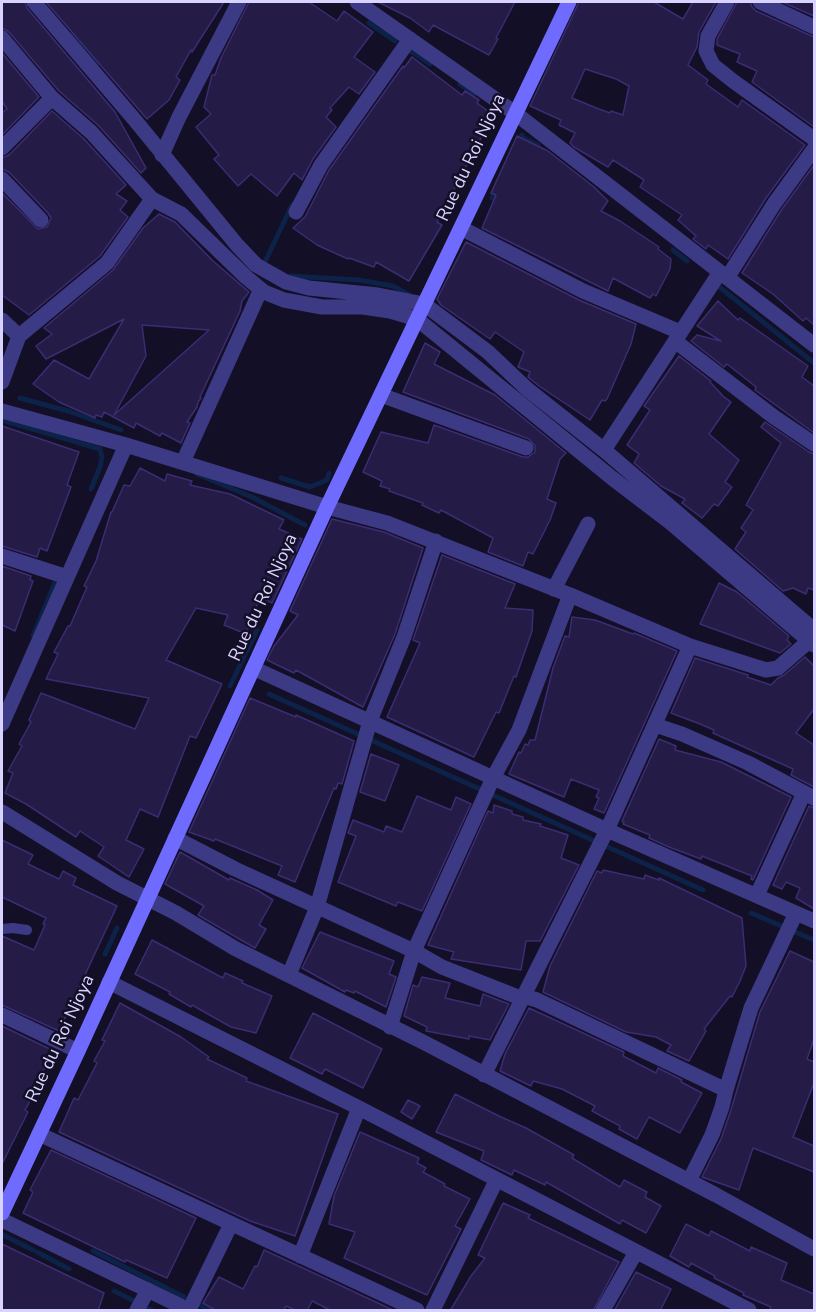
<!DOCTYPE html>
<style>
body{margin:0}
#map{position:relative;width:816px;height:1312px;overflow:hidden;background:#130f26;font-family:"Nunito Sans",sans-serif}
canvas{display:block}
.frame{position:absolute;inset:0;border:3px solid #d9d4ff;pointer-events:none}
</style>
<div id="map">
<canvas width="816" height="1312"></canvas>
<div class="frame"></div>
</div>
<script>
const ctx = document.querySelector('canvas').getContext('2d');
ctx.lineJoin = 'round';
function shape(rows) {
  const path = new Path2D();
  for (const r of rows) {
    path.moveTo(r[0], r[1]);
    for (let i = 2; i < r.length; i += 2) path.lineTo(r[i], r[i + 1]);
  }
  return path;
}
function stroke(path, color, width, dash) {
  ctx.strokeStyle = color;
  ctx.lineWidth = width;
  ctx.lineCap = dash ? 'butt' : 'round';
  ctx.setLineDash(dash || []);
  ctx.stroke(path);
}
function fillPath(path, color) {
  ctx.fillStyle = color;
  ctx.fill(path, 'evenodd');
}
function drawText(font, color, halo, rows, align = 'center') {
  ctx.font = font + ' "Nunito Sans",sans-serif';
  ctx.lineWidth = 5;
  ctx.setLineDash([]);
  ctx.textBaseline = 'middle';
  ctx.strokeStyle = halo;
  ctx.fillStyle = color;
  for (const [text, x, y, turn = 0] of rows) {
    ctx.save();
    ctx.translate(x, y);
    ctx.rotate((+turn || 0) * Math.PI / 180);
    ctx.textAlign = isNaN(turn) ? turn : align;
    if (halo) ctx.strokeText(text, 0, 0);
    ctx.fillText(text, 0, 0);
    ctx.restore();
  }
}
stroke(shape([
 [369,23,395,41],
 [73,33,96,64],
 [406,48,430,64],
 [460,84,474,94],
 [517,144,522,135,521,137,538,145],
 [492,198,497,188],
 [673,250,687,261],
 [263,266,292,205],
 [290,276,359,280,393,286,409,295],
 [717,285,814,363],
 [20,398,68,411,121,430],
 [2,420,100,449,102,457,100,467,91,489],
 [197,474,252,497,305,525],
 [281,478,310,487,327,480,329,473],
 [33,636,57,578],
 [230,686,257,630],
 [269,694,703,890],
 [751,913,814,940],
 [105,954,117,928],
 [3,1235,33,1250],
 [93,1251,184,1297],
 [37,1252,69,1269],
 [114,1291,138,1303],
 [200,1305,210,1310],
 [147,1308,152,1310]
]), '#0c2248', 5);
const building = shape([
 [2,2,25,2,27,8,115,112,146,168,141,173,98,125,59,91,9,32,2,28,2,2],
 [46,2,224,2,192,52,191,50,176,77,180,80,169,100,147,119,46,2],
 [249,2,309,2,337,21,344,11,373,32,354,57,375,72,359,94,349,87,330,108,332,110,326,117,336,127,313,159,302,180,294,173,277,196,251,174,238,186,214,159,219,155,196,127,211,114,204,107,212,75,215,75,221,58,249,2],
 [378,2,515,2,496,38,498,39,489,55,433,25,429,32,410,18,378,2],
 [579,2,654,2,683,19,693,2,716,2,699,32,697,47,688,65,708,80,706,84,738,107,742,100,805,145,766,198,728,259,708,245,706,249,693,239,696,236,678,220,682,215,640,187,644,180,613,160,608,167,574,147,570,143,575,133,559,125,561,120,530,106,579,2],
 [585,69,616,79,629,86,623,115,611,111,610,113,599,109,572,98,585,69],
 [737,2,750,2,752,7,756,11,814,37,814,127,752,82,757,71,737,62,740,54,717,45,717,39,737,2],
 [782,2,814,2,814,16,782,2],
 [2,53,39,97,2,135,2,113,7,109,2,101,2,53],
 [412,57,462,95,465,91,479,100,477,103,493,115,437,222,442,225,409,281,376,262,374,267,349,258,348,259,317,245,293,228,305,217,329,170,403,66,404,68,412,57],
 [52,111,84,139,126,185,116,194,127,201,120,210,128,217,100,256,29,315,2,295,2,193,38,229,47,227,51,218,48,213,9,172,2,169,2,158,9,155,52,111],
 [517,136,548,151,594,187,608,201,601,211,620,221,659,247,658,249,671,259,670,269,656,296,653,294,650,298,613,278,608,291,482,228,496,195,491,193,517,136],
 [814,165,814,325,806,318,803,321,773,294,742,273,782,209,814,165],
 [159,214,175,222,212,260,249,292,242,301,240,311,200,397,201,398,198,402,197,407,187,422,190,423,181,443,162,433,160,436,136,423,134,428,104,412,102,417,96,415,95,418,59,402,33,384,54,360,89,379,124,319,46,359,36,346,52,334,44,328,113,270,143,228,159,214],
 [142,325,209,330,114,415,146,356,142,325],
 [466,242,579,300,636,324,631,344,607,399,605,401,602,400,590,420,539,386,528,377,530,372,518,367,524,352,495,332,490,339,441,305,437,299,466,242],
 [718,301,738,320,740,318,808,366,802,377,814,386,814,433,755,390,756,387,727,364,724,367,691,341,697,335,721,341,697,326,718,301],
 [425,343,440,352,434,364,495,395,566,453,560,459,547,499,556,503,550,520,533,554,528,552,523,566,488,552,493,538,441,510,439,513,422,505,423,503,389,491,390,489,380,486,382,481,363,472,381,432,428,443,434,425,523,457,528,457,535,452,535,446,529,439,403,392,425,343],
 [679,356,711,381,710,382,723,396,731,402,709,434,739,460,725,482,732,487,718,506,714,504,702,518,682,503,685,499,661,486,634,463,639,454,627,445,650,410,644,406,679,356],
 [765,422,809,452,814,454,814,590,808,588,806,594,793,588,783,591,735,549,746,532,741,528,753,510,746,505,781,443,761,427,765,422],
 [2,426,79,452,67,485,71,487,47,551,40,548,37,557,2,546,2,426],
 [140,468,165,481,167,474,192,481,190,485,230,494,284,520,279,529,302,539,272,603,260,597,246,634,224,625,228,615,196,608,166,660,222,684,196,738,190,736,158,817,140,809,126,840,144,849,129,877,98,856,104,847,80,831,76,837,26,804,5,793,13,773,8,771,22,746,19,744,31,722,29,720,41,693,135,729,149,698,46,679,58,654,54,652,68,626,70,626,87,587,84,586,96,561,111,512,112,512,124,485,130,486,140,468],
 [332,519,384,532,423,548,395,634,363,707,296,670,294,673,267,660,274,646,298,615,290,611,332,519],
 [442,555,515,584,505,608,533,610,532,631,516,677,514,676,499,713,496,712,474,757,387,717,420,643,413,640,442,555],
 [2,566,31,576,30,580,33,581,15,631,2,625,2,566],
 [719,583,737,592,789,636,787,640,791,644,780,653,700,624,719,583],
 [572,617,595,620,633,634,634,633,677,651,604,813,594,809,599,798,596,797,599,790,571,779,564,797,509,774,519,752,521,753,525,744,528,745,530,740,535,740,553,668,565,636,569,637,572,617],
 [805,657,814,666,814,709,796,733,814,745,814,787,791,775,793,769,713,733,714,730,700,724,671,713,695,658,748,675,747,677,771,685,778,678,784,675,805,657],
 [250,698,296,717,296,715,354,741,342,784,338,783,336,789,334,788,295,882,278,875,282,866,215,839,214,841,189,832,250,698],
 [659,739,676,746,675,750,721,762,791,797,753,880,751,879,752,876,702,856,701,859,669,847,649,838,650,835,623,824,624,822,622,821,659,739],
 [371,754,399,765,385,801,360,792,371,754],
 [417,796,451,810,456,797,471,804,422,911,398,902,396,906,338,882,356,836,348,833,353,820,384,832,386,826,402,832,417,796],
 [494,805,512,811,512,814,523,817,523,820,541,824,540,826,568,835,561,858,579,865,540,941,526,941,521,970,451,959,454,952,428,945,488,811,493,813,494,805],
 [809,806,814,808,814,909,796,898,800,888,786,882,782,889,773,885,809,806],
 [2,840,33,855,28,864,59,879,63,871,76,878,73,885,117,906,59,1031,2,1005,2,936,34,950,45,925,43,924,46,918,2,897,2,840],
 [180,852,229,880,230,878,257,890,273,900,259,925,266,929,255,948,198,915,204,906,165,884,180,852],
 [603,870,644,879,645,875,659,880,659,878,742,918,746,966,740,981,732,997,730,996,704,1029,706,1031,689,1061,667,1051,671,1045,656,1037,626,1032,543,992,550,966,597,871,602,873,603,870],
 [320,932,394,961,389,974,396,977,386,1007,355,991,354,993,346,990,345,992,302,968,320,932],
 [152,940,223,978,225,973,243,981,242,983,272,996,256,1033,231,1027,192,1005,191,1007,169,994,170,992,135,974,152,940],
 [790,951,814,962,814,1039,807,1059,814,1062,814,1083,793,1137,814,1146,814,1172,753,1148,739,1190,702,1177,721,1139,731,1110,760,1012,790,951],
 [422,977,450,983,445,998,480,1006,483,994,509,1004,490,1040,469,1036,469,1039,426,1031,427,1027,404,1016,413,985,418,987,422,977],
 [120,1003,181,1037,209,1057,207,1059,247,1078,246,1081,338,1114,295,1236,250,1221,59,1132,74,1098,78,1100,97,1063,94,1061,105,1041,102,1040,120,1003],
 [529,1008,624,1052,623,1056,656,1073,658,1068,682,1080,681,1082,702,1093,680,1133,649,1117,637,1139,619,1129,620,1126,592,1111,595,1106,562,1089,533,1081,531,1086,500,1071,505,1054,529,1008],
 [313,1013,382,1049,363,1088,325,1069,322,1074,290,1058,313,1013],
 [2,1026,54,1051,35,1086,38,1087,25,1110,28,1112,2,1164,2,1026],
 [455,1094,501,1117,526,1128,574,1155,572,1158,620,1187,624,1180,647,1192,645,1197,661,1206,646,1233,622,1220,620,1224,546,1182,545,1185,514,1170,512,1175,481,1160,484,1151,436,1132,455,1094],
 [408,1100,420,1106,412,1119,401,1112,408,1100],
 [360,1132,419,1158,417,1163,426,1168,423,1172,445,1184,444,1186,470,1199,455,1226,461,1229,427,1295,344,1258,355,1232,329,1224,334,1196,360,1132],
 [51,1150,196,1218,167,1278,126,1260,125,1262,23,1213,33,1192,30,1190,51,1150],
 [503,1203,530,1215,528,1218,619,1262,593,1311,450,1311,471,1276,485,1258,478,1255,503,1203],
 [686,1224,709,1236,711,1231,750,1251,751,1247,787,1263,781,1280,814,1294,814,1311,769,1311,771,1307,743,1295,744,1293,714,1278,715,1276,691,1263,689,1267,670,1256,686,1224],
 [2,1244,104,1293,98,1311,2,1311,2,1244],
 [264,1250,331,1281,395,1311,332,1311,312,1301,307,1311,297,1311,286,1306,283,1311,217,1311,203,1303,219,1277,243,1289,255,1266,257,1267,264,1250],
 [636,1272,671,1289,660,1311,614,1311,636,1272]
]);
fillPath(building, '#241b47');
stroke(building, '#3b2d73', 1.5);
stroke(shape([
 [2,929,13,928,27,930]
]), '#3d3a85', 10);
stroke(shape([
 [34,2,134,119,237,245,256,265,286,282,309,288,378,295,424,304,488,352,527,389,604,450,814,630],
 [357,2,515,113,814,345],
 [727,2,708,36,706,51,713,65,733,81,814,139],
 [760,2,814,27],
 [2,38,52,98,91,132,152,199,107,263,19,336,2,382],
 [2,148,52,98],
 [162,155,179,117,239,2],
 [2,179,41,220],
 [152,199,181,214,246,277,264,292,284,300,322,307,363,307,390,311,417,319,612,478,671,523,814,645],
 [296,212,321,165,410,39],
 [461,228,583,291,680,332],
 [727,278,774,204,814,149],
 [2,320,19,336],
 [675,341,774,417,814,444],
 [381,395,526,448],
 [2,411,126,445,327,507,387,523,570,595,690,646,766,670,778,668,809,641],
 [604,450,720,272],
 [183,462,261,289],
 [2,556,67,577],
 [554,589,588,524],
 [253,668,607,830,814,921],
 [2,724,126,445],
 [655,725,682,734,748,763,814,798],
 [2,812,117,883,176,913,236,949,423,1042,716,1195,814,1249],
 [175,838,235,869,414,951,442,967,523,999,527,997,537,1000,726,1090,722,1107,712,1135,689,1181],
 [757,895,804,793],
 [289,975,317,907,370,721,404,637,436,541],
 [109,982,359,1108,749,1310],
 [2,1015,78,1051],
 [390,1027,414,951,493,778,519,730,570,595],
 [484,1075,607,830,690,646],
 [726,1090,751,1008,796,913],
 [39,1134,417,1310],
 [300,1256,359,1108],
 [137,1310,148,1290],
 [189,1310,231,1224],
 [433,1310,496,1181],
 [603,1310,636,1252]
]), '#3d3a85', 15);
stroke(shape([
 [2,1220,189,1310]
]), '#3d3a85', 15);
stroke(shape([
 [2,1213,78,1051,327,507,569,2]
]), '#6f6bff', 15);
drawText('18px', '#d9d4ff', '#130f26', [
 ["Rue du Roi Njoya",472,158,-65],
 ["Rue du Roi Njoya",264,598,-65],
 ["Rue du Roi Njoya",61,1039,-65]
]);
</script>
